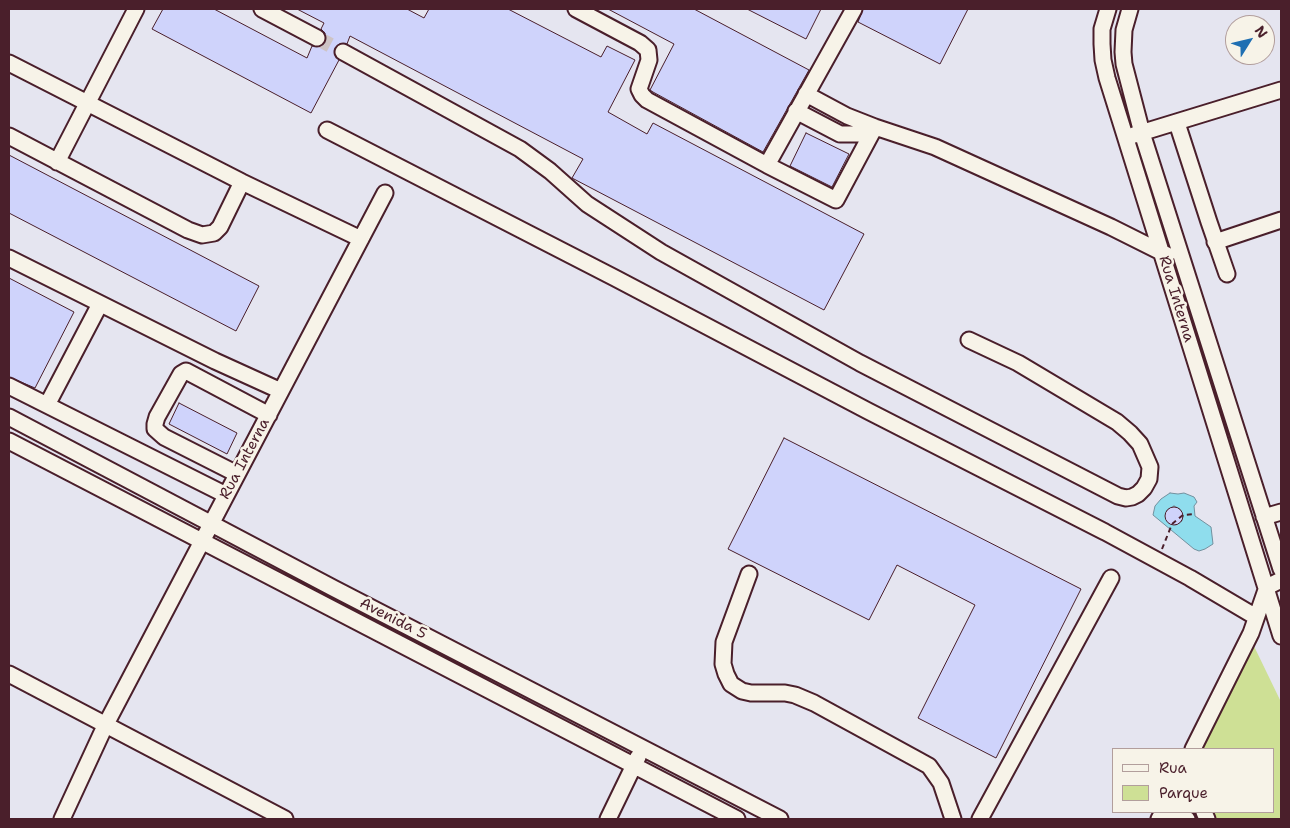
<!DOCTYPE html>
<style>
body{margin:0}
#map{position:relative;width:1290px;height:828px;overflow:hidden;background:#efedec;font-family:"Shantell Sans",sans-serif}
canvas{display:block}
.frame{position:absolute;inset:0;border:10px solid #4a1f2b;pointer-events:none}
.legend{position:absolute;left:1112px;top:748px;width:162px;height:65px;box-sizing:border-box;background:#f7f3e8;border:1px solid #b29e9c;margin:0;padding:6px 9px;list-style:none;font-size:15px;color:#4a1f2b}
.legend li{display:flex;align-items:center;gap:10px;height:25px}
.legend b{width:25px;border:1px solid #b29e9c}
.north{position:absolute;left:1225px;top:15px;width:50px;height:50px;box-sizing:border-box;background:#f7f3e8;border:1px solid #b29e9c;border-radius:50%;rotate:54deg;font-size:14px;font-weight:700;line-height:20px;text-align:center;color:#4a1f2b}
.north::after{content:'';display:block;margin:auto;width:18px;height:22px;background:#1f6fb2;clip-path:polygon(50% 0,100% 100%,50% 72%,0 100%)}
</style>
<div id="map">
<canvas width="1290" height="828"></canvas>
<div class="frame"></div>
<ul class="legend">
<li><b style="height:6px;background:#f7f3e8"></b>Rua</li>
<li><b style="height:14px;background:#cee095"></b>Parque</li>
</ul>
<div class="north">N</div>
</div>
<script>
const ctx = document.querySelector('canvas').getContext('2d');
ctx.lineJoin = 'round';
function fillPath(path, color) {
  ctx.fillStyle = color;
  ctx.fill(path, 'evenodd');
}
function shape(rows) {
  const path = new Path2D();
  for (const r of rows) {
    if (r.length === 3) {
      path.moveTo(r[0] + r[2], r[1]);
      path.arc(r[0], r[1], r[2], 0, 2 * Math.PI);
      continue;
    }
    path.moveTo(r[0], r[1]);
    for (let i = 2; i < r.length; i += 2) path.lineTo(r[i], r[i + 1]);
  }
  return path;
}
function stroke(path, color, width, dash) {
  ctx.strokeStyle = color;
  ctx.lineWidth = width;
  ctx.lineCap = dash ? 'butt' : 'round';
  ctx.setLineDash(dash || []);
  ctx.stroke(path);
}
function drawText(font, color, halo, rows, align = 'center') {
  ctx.font = font + ' "Shantell Sans",sans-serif';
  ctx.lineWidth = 5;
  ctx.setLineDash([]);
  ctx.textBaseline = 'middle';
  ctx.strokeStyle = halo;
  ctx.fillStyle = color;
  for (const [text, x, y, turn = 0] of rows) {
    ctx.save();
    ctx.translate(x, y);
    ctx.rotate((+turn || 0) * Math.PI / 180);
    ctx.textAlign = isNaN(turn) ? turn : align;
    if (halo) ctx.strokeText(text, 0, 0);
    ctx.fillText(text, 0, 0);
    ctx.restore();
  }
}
fillPath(shape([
 [9,9,1281,9,1281,819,9,819],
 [1235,25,1265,25,1265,55,1235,55],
 [1114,749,1274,749,1274,812,1114,812]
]), '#e5e5f0');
fillPath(shape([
 [1251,640,1281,702,1281,819,1213,819,1210,812,1274,812,1274,749,1198,749]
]), '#cee095');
const water = shape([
 [1170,493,1178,494,1184,493,1194,497,1197,502,1194,506,1195,516,1211,527,1213,544,1205,549,1199,551,1194,549,1153,515,1155,506,1161,499,1170,493],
 [1174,506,1180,509,1183,516,1182,521,1176,525,1169,522,1166,517,1167,510,1174,506]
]);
fillPath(water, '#8fdded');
stroke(water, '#73919f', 1);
const building = shape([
 [163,9,214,9,307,58,312,46,322,46,325,42,325,33,321,29,324,23,297,9,407,9,424,18,429,9,508,9,601,57,607,46,635,60,608,112,647,134,653,123,864,234,824,310,572,178,583,159,350,36,347,44,339,44,335,48,335,56,339,60,311,113,152,29,163,9],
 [608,9,694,9,809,70,763,152,653,92,650,90,674,44,608,9],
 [747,9,821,9,806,39,747,9],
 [863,9,968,9,940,64,858,22,863,9],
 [806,133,849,154,832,187,790,166,806,133],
 [9,155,259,286,236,331,9,213,9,155],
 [9,278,74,312,35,388,9,377,9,278],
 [179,403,237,433,227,454,169,424,179,403],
 [784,438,1081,589,996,758,918,718,975,605,897,565,869,620,728,549,784,438],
 [1174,516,9]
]);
fillPath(building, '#cfd3fb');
stroke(building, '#4a1f2b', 1);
stroke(shape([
 [317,38,343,52]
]), '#cec4c5', 15, [15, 8]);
const minor = shape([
 [262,9,317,38],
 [576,9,640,43,648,50,649,60,639,89,642,95,647,100,767,165,836,200,875,127],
 [1108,9,1102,29,1102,44,1103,60,1107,78,1281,636],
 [1130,9,1124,30,1123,52,1124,64,1142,133,1281,569],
 [343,52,520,149,550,171,587,204,661,252,860,363,1118,496,1126,498,1132,497,1138,494,1144,488,1149,479,1150,467,1140,444,1130,433,1117,422,1018,363,969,340],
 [9,63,242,182,361,239],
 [806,94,847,116,875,127,935,147,1111,227,1167,255],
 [796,111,840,134,861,134,875,127],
 [1177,123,1209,222,1227,274],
 [327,130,615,278,868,411,1105,532,1190,578,1256,617],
 [1134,135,1281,90],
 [9,136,188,230,202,235,214,233,220,227,242,182],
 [57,162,136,9],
 [767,165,854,9],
 [1215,242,1281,220],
 [9,258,215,361,281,391],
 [9,386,226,495],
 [47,405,100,304],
 [9,417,333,588,780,819],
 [9,441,737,819],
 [237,474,164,437,155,429,155,424,157,417,181,374,186,371,269,415],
 [1264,517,1281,512],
 [749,574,724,642,723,664,726,674,731,684,742,691,751,693,785,693,795,695,814,703,920,761,929,766,941,783,953,819],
 [1267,587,1281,580],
 [9,674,285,819],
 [1193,749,1251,633,1267,587],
 [1172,812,1187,819],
 [1204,812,1207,819],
 [62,819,105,726,385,193],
 [608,819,638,757],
 [980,819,1111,578],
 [1159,819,1163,812]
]);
stroke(minor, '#4a1f2b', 19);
stroke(shape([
 [1162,549,1172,524,1183,515,1195,514]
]), '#4a1f2b', 2, [5, 4]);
stroke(minor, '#f7f3e8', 15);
drawText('15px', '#4a1f2b', '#f7f3e8', [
 ["Rua Interna",1176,299,73],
 ["Rua Interna",245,459,-62],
 ["Avenida 5",393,619,27]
]);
</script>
